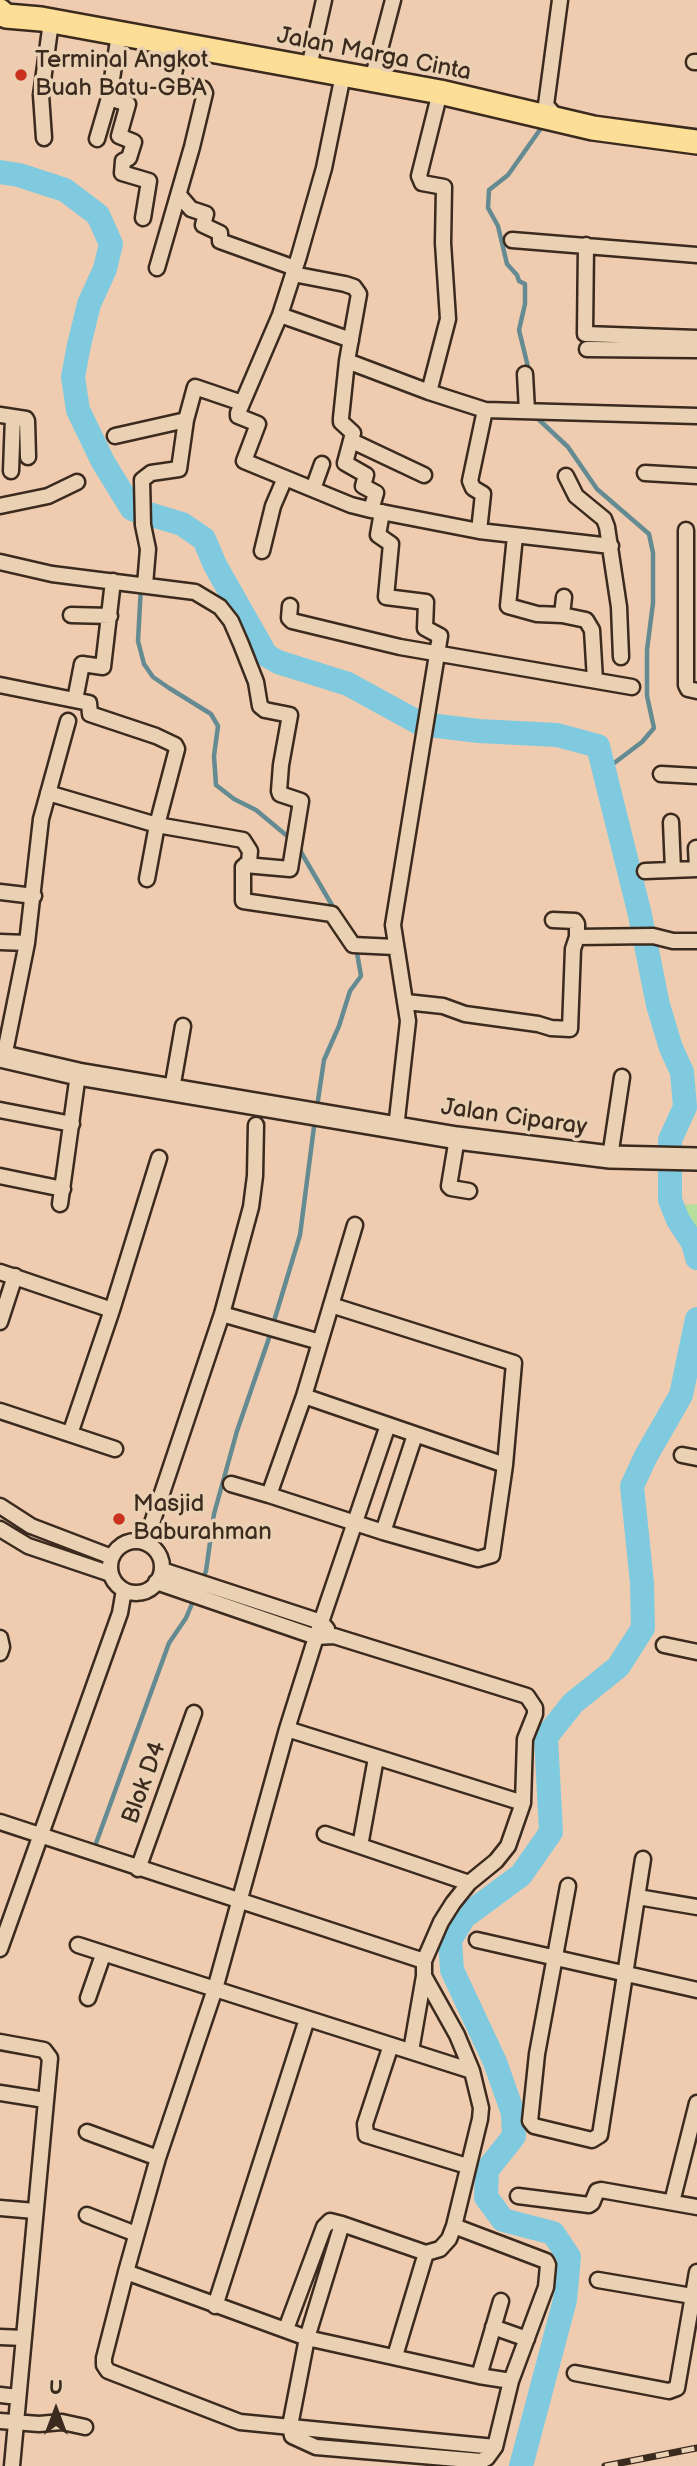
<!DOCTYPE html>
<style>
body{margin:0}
#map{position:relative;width:697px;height:2466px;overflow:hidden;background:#efccb0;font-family:"Balsamiq Sans",sans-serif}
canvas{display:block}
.north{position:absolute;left:21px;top:2375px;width:70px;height:70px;-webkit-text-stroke:5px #ebd1b3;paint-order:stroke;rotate:0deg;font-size:19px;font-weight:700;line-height:28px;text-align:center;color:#3b2a1e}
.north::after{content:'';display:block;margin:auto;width:24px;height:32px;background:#3b2a1e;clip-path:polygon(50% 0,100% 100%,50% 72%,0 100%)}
</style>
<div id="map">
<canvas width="697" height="2466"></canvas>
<div class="north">U</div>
</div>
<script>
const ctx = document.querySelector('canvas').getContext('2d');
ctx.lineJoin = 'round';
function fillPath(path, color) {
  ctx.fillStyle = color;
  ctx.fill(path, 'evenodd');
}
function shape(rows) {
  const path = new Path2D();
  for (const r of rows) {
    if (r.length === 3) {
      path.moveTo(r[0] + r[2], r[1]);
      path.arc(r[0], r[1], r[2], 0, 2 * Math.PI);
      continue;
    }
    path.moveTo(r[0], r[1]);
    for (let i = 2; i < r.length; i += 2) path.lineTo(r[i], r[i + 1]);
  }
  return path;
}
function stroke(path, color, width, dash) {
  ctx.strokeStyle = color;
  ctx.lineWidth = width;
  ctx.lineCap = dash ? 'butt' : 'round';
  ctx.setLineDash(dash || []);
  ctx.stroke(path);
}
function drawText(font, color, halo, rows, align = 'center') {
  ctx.font = font + ' "Balsamiq Sans",sans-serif';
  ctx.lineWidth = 7;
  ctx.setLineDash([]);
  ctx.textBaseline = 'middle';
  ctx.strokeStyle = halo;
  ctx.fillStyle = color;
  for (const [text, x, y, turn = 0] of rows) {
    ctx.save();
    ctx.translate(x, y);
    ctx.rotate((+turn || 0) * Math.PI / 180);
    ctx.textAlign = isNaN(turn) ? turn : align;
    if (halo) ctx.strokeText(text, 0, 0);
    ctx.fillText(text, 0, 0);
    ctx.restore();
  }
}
fillPath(shape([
 [697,1204,697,1245,679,1205]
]), '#b7df9b');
stroke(shape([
 [529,371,519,330,525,304,525,284,519,281,517,275,507,264,498,226,488,208,489,190,508,175,544,124],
 [535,416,568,447,597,489,649,534,653,553,653,603,647,650,647,696,654,728,642,742,605,770],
 [132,509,137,529],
 [140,541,141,560],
 [141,586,138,641,144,664,153,677,169,688,211,714,218,726,214,756,216,785,234,799,256,810,292,840],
 [298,847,336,912],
 [317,1107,324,1060,339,1026,350,991,361,976,356,947],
 [202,1581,206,1571,214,1514,237,1431,268,1341,300,1235,315,1119],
 [95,1846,169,1643,186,1618,194,1599]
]), '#648a92', 4.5);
stroke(shape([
 [0,172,19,175,65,190,98,215,111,244,105,269,89,304,79,345,73,377,78,410,103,462,132,509,182,524,204,539,215,565,266,655,278,662,348,684,421,724,479,731,557,735,598,746,640,915,658,1005,671,1048,682,1072,685,1107,670,1140,670,1200,678,1220,693,1243,697,1258],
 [521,2466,565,2300,569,2257,553,2233,503,2220,486,2197,487,2170,514,2136,513,2113,495,2062,452,1970,450,1940,464,1917,521,1875,551,1832,546,1737,573,1703,618,1667,643,1628,642,1583,632,1486,646,1456,681,1395,697,1319]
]), '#80cae0', 24);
const street = shape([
 [119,34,109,98,128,104,119,136,134,142,129,158,123,161,122,173,149,181,143,218],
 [694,62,697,62],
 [309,67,324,0],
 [343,75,324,168,299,256,280,315,238,413,238,416,258,424,244,461,351,505,371,510,479,531,611,546],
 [372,80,393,0],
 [558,119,546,105,560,0],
 [44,138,41,95,51,22],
 [97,139,109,98],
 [179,195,191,209,206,214,203,225,220,233,220,241,295,268],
 [512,240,697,255],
 [586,245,585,334,697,338],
 [157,268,192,147,205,93,203,89,172,84,180,45],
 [293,274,345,284,354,287,359,294,347,361,341,418,341,422,353,433,345,463,366,475,363,486,376,493,371,510],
 [280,315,351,340],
 [587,349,697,350],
 [347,361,429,392,485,410,697,416],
 [525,374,527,411],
 [429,392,448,319,443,243,444,187,422,183,419,176,440,92],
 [0,415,26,419,27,421,28,457],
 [115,436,186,420],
 [352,441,424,475],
 [11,471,13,417],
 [645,473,697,476],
 [566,476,576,496,604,519,607,527,619,607,621,657],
 [313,489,322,464],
 [0,506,48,496,77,482],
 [382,512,378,535,391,544,386,597,426,602,425,628,440,636,393,925,408,1021,396,1128],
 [686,530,686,685,688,689,697,691],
 [479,531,483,494,473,488,470,481,485,410],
 [515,536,508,606,537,614,562,615,586,620,592,630,595,680],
 [262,551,273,506,285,478],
 [0,562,52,574,195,592,220,607,231,621,241,644,256,682,260,706,265,710,290,715,281,765,279,791,280,794,301,801,290,869,245,865],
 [145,585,148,549,143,525,142,480,151,473,179,469,186,420,195,387,242,403],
 [290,606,289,618,292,621,400,647,632,687],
 [71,615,110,616],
 [562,615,564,597],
 [0,685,89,703,90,714,156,736,175,745,177,749,157,825,147,879],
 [75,700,82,664,103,667,113,581],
 [661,774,697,776],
 [48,793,157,825,243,840,250,851,249,863,243,867,243,901,332,914,353,945,395,947],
 [671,822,673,870],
 [696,848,697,868],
 [645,871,697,869],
 [0,892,34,896],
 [577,937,653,936,673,941,697,941],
 [0,942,27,943],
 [406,1002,443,1006,465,1014,538,1024,551,1028,570,1029,573,949,577,937,577,924,575,921,553,920],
 [4,1057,27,943,41,819,68,721],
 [172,1089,183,1026],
 [0,1110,72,1124],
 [457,1138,449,1186,451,1188,469,1191],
 [610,1157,622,1077],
 [0,1176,63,1189],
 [60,1204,78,1074],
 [355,1225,304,1396,505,1465],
 [0,1272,112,1310],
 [222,1314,320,1342],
 [0,1322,15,1276],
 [304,1396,269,1495,383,1532,478,1559,492,1555,505,1465,514,1363,331,1305],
 [0,1411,115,1449],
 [388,1425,316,1637,287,1729,215,1989,472,2071],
 [70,1434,112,1310,159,1158],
 [682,1455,697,1458],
 [231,1484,269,1495],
 [0,1506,31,1526,112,1557],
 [0,1529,28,1546,111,1574],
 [383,1532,415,1435],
 [136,1567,26],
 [150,1545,150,1529,222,1314,251,1207,255,1176,256,1125],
 [162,1570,321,1622,327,1629],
 [156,1582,316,1637,334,1636,527,1696,535,1708,535,1714,525,1739,523,1803],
 [0,1638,2,1647,0,1653],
 [664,1645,697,1652],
 [287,1729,523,1803,508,1846,496,1861,469,1883,453,1903,441,1922,424,1961,424,1976,457,2035,472,2071,481,2108,480,2119,454,2226,449,2239,440,2249,426,2253,342,2224,307,2338,290,2426,292,2436,316,2447,481,2461,487,2458,495,2447,511,2381,546,2287,548,2265,546,2261,454,2226],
 [0,1822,424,1961],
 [325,1834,469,1883],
 [360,1846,376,1758],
 [138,1869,194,1713],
 [568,1886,537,2054,530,2121,534,2126,592,2140,600,2135,643,1859],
 [638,1897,697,1907],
 [477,1940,697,1990],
 [78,1945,215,1989,158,2158,126,2272,307,2338,479,2376,511,2381],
 [0,1949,120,1613,124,1590],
 [88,1998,103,1955],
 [0,2042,44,2050,50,2058,12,2466],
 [391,2045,365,2124,366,2135,467,2166],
 [411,2051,424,1976],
 [0,2093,45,2100],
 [87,2132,158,2158],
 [518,2196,589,2205,592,2203,597,2191,601,2190,697,2207],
 [672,2202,697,2103],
 [0,2208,35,2211],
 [87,2215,136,2234],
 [126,2272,104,2358,104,2365,108,2371,240,2422,495,2447],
 [598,2280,692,2296],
 [215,2306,307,2019],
 [493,2327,527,2339],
 [286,2329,324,2227,330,2221,342,2224],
 [0,2337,24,2338],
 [395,2356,426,2253],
 [575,2373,669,2391,677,2388,697,2272],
 [479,2376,501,2301],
 [0,2395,18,2397],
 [0,2421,39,2424,62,2422,85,2427]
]);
const secondary = shape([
 [0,1056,78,1074,457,1138,610,1157,697,1159]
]);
const primary = shape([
 [0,11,6,16,41,19,440,92,593,128,697,142]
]);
stroke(street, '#3b2a1e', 19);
stroke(secondary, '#3b2a1e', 26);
stroke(primary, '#3b2a1e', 28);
stroke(street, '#ebd1b3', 14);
stroke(secondary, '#ebd1b3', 21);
stroke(primary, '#fcde96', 23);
const rail = shape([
 [605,2466,697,2448]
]);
stroke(rail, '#3b2a1e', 7);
stroke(rail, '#ebd1b3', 4.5, [13]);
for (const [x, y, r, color] of [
 [21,75,7,"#c8321e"],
 [119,1519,7,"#c8321e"]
]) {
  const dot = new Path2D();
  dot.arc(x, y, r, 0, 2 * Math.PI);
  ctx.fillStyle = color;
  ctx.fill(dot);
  stroke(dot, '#ebd1b3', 2.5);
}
drawText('24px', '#3b2a1e', '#ebd1b3', [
 ["Jalan Marga Cinta",374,55,11],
 ["Jalan Ciparay",514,1118,8],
 ["Blok D4",145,1783,-70]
]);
drawText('24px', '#3b2a1e', '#ebd1b3', [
 ["Terminal Angkot",35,61],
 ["Buah Batu-GBA",35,89],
 ["Masjid",133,1505],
 ["Baburahman",133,1533]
], 'left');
</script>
